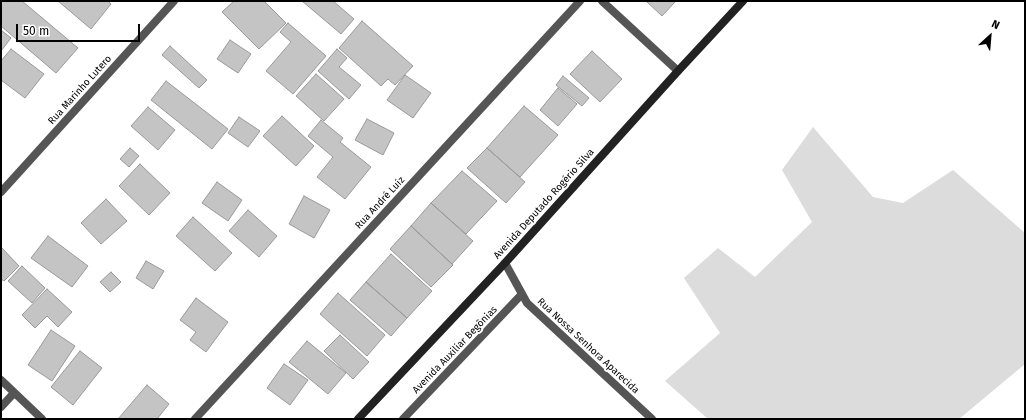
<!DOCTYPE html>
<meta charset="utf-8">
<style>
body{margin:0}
#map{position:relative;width:1026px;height:420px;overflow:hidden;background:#fff;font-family:"Fira Sans",sans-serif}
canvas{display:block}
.frame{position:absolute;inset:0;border:2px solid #000;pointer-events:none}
.north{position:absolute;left:970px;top:16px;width:40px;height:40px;-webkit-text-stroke:3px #fff;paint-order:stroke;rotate:26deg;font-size:11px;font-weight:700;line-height:16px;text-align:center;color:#000}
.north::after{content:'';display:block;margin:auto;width:14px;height:18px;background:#000;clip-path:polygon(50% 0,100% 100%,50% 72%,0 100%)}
.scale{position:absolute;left:16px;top:24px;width:124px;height:18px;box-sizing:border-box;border:2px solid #000;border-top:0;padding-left:5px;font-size:12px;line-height:14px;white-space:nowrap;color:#000;-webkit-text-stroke:3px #fff;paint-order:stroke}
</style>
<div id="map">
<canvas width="1026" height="420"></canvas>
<div class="frame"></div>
<div class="north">N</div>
<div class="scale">50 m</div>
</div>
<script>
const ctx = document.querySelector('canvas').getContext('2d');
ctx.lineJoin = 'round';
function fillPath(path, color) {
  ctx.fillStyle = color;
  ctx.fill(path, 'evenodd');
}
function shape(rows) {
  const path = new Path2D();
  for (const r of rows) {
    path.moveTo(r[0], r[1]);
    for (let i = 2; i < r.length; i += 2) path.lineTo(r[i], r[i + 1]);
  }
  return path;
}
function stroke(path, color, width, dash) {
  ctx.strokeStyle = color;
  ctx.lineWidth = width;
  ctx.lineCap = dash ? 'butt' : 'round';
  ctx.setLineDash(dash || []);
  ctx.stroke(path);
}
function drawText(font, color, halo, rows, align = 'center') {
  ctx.font = font + ' "Fira Sans",sans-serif';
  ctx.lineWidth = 4;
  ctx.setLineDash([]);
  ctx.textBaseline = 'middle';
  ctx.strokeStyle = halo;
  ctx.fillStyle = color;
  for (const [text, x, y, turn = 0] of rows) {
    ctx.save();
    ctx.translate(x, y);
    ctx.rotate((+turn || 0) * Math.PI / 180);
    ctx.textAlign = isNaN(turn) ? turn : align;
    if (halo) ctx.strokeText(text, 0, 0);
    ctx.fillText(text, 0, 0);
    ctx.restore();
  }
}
fillPath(shape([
 [813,127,873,197,903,203,953,170,1025,233,1025,364,959,419,708,419,665,381,720,333,684,278,718,248,755,277,812,222,782,170]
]), '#dcdcdc');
const building = shape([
 [1,1,22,1,78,48,56,73,1,26,1,1],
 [58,1,108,1,111,4,91,29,58,1],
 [234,1,264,1,286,23,259,49,222,12,234,1],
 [302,1,333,1,354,19,341,34,302,1],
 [646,1,676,1,662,16,646,1],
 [362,21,413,66,395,85,388,79,381,86,339,48,362,21],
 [288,23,326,56,293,94,266,71,291,42,280,32,288,23],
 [1,30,11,38,1,51,1,30],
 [230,40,251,54,238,73,217,59,230,40],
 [170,46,207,80,199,88,162,55,170,46],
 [11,49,44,74,25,98,1,80,1,61,11,49],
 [337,49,347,58,339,67,361,85,349,99,318,71,337,49],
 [592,51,622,79,600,102,570,74,592,51],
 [316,74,344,99,324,121,296,96,316,74],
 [405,75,431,93,413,118,387,100,405,75],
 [563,76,589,98,582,106,556,85,563,76],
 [166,81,228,129,212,149,151,100,166,81],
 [558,88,577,104,558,126,540,110,558,88],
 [524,106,558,135,520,177,487,148,524,106],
 [148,107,175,130,158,150,131,126,148,107],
 [282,116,314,146,296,166,263,136,282,116],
 [239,117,260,131,248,147,228,133,239,117],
 [367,119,394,133,383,155,355,140,367,119],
 [321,120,343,138,340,142,371,167,345,199,317,177,333,157,308,136,321,120],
 [130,148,139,156,129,167,120,159,130,148],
 [487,148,525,182,506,203,467,168,487,148],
 [140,164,170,193,149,215,119,186,140,164],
 [462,171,497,201,466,234,431,203,462,171],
 [217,182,242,200,228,221,202,203,217,182],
 [304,196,330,210,314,238,289,224,304,196],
 [106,199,127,221,101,244,81,223,106,199],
 [431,203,473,241,452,264,411,226,431,203],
 [248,210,277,236,259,257,229,231,248,210],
 [193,217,232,253,215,271,176,236,193,217],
 [411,226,453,265,431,287,390,249,411,226],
 [48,236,88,266,72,287,31,258,48,236],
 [1,247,19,266,4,281,1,279,1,247],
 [391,254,432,291,407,318,366,282,391,254],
 [146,261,164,271,153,289,136,278,146,261],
 [22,266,45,288,32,303,8,281,22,266],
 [111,272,121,282,110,292,100,282,111,272],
 [366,282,407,318,391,336,350,300,366,282],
 [47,289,72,312,58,327,47,316,35,328,22,315,47,289],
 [338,293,385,335,367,356,320,314,338,293],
 [196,298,228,322,206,352,190,340,196,332,180,320,196,298],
 [51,330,75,346,52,381,28,365,51,330],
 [340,335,369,362,353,379,324,351,340,335],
 [307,341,346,373,328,394,289,362,307,341],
 [80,351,102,368,73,405,51,387,80,351],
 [284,364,308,380,290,405,267,388,284,364],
 [147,385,169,404,157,419,118,419,147,385]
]);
fillPath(building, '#c4c4c4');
stroke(building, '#999', 1);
stroke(shape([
 [602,1,678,71],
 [1,192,174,1],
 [505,263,527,303,652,419],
 [1,380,42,419],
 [1,407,14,393],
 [195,419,580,1],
 [403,419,522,294]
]), '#555', 8);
stroke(shape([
 [358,419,505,263,678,71,743,1]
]), '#222', 8);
drawText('10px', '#000', '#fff', [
 ["Rua Marinho Lutero",80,90,-48],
 ["Rua André Luíz",380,203,-47],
 ["Avenida Deputado Rogério Silva",544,204,-48],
 ["Rua Nossa Senhora Aparecida",588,346,43],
 ["Avenida Auxiliar Begônias",455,350,-46]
]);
</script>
